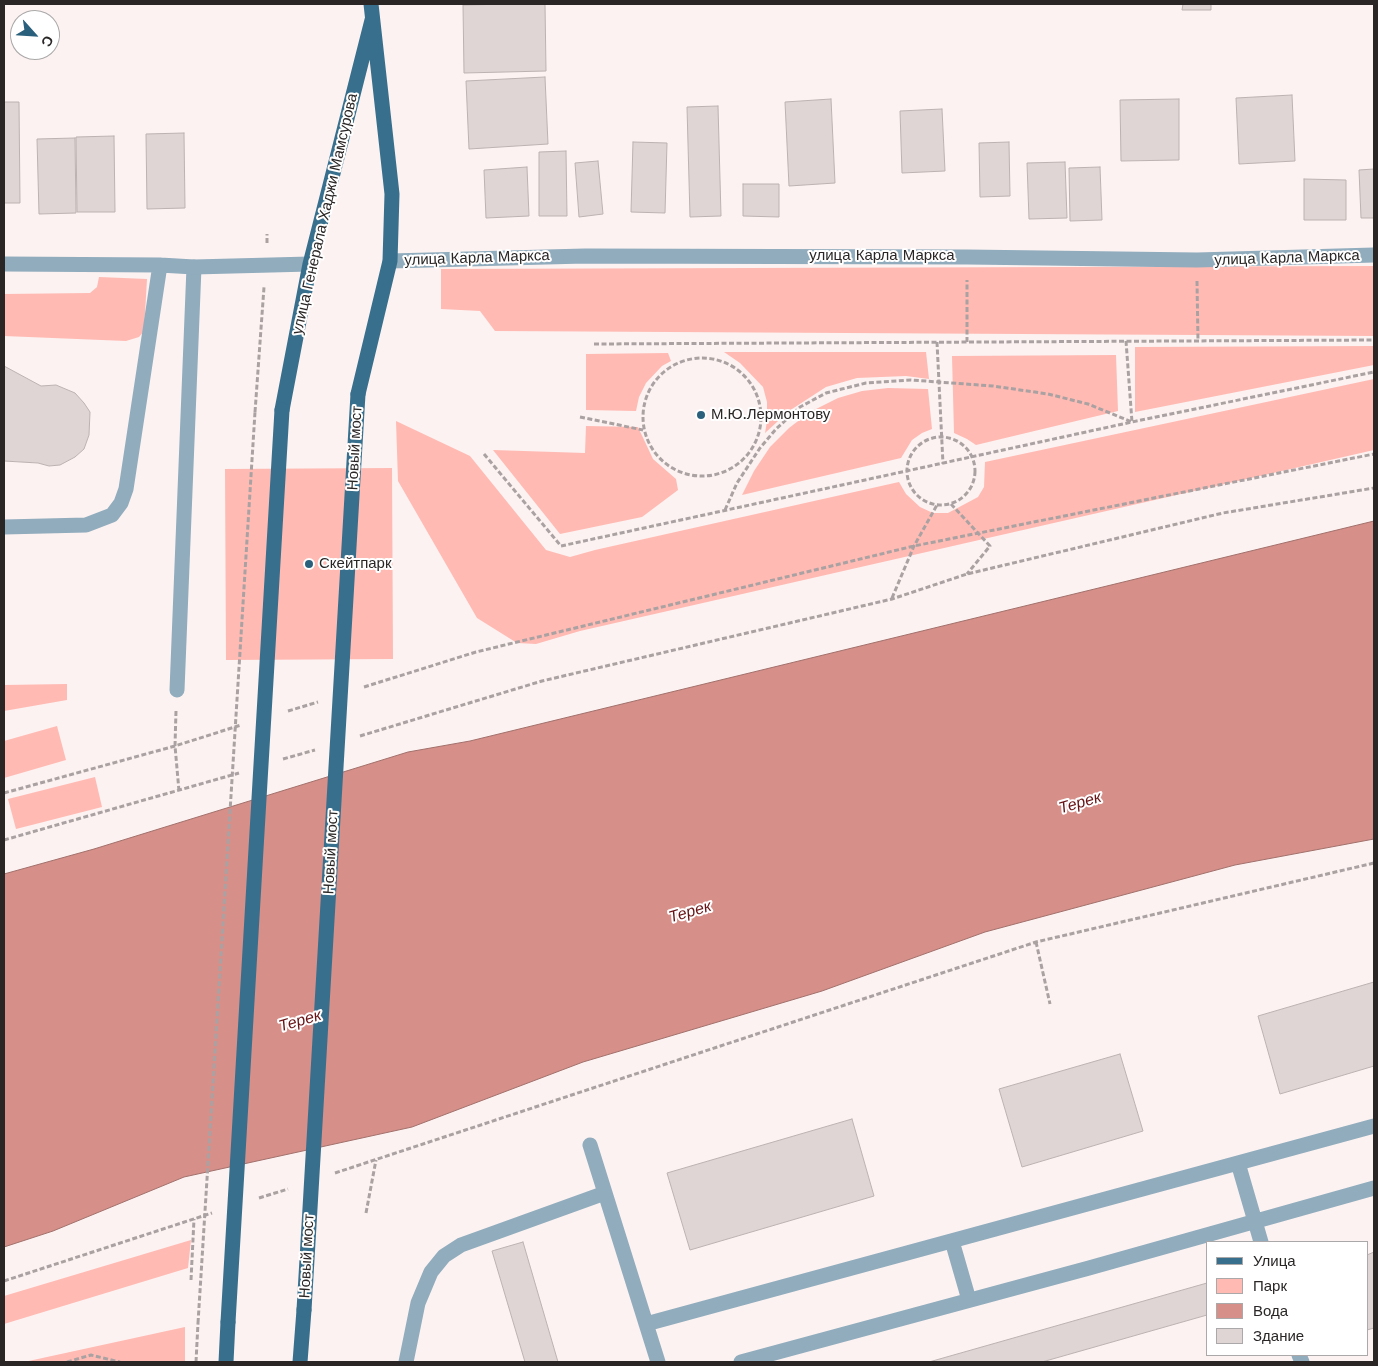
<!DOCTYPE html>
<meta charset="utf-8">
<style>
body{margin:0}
#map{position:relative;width:1378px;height:1366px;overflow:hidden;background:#fcf2f1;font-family:"Work Sans",sans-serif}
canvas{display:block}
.frame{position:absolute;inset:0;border:5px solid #2a2626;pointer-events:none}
.legend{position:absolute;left:1206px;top:1241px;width:162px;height:115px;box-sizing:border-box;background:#fff;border:1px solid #aaa8a8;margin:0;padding:6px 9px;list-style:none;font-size:15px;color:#2a2626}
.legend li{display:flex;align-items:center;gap:10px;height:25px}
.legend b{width:25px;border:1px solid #aaa8a8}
.north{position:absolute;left:10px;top:10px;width:50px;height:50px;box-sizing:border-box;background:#fff;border:1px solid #aaa8a8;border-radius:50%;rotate:116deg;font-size:14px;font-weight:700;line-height:20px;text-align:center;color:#2a2626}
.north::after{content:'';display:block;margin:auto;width:18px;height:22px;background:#2b607c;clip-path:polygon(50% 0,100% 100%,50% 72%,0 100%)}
</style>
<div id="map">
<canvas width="1378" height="1366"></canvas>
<div class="frame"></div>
<ul class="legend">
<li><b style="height:6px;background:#386f8c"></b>Улица</li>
<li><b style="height:14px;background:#ffbab3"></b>Парк</li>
<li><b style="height:14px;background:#d68f89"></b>Вода</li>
<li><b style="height:14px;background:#dfd5d4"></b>Здание</li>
</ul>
<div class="north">С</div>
</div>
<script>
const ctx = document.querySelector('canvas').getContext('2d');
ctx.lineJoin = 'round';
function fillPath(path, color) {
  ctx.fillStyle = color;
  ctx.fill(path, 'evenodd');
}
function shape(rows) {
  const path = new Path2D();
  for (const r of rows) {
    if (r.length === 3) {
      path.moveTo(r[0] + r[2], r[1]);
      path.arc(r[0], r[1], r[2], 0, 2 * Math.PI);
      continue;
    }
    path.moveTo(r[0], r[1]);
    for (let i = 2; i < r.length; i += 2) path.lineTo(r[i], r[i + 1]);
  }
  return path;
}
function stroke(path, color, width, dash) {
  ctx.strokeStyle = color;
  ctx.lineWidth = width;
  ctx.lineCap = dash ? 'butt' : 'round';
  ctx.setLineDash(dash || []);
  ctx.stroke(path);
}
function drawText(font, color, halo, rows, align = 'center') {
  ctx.font = font + ' "Work Sans",sans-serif';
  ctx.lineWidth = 4;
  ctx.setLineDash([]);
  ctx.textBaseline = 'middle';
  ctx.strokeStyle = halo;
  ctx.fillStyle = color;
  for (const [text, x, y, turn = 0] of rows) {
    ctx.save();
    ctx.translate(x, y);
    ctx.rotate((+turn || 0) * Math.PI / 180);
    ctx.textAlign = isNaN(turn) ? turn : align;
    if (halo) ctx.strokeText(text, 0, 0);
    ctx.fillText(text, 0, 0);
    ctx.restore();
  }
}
fillPath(shape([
 [1374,266,1374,336,495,331,480,311,441,309,441,269],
 [99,277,147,279,144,331,139,337,126,341,4,336,4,294,90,293,97,287],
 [1374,346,1374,365,1135,412,1135,347],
 [724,352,926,352,929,379,906,376,857,378,826,387,789,411,765,433,767,421,767,402,763,387,740,363],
 [668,353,671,361,662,366,646,383,639,397,636,411,586,410,586,354],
 [1116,355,1118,411,976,445,967,439,954,433,952,356],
 [1374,379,1374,450,580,631,536,644,517,643,477,618,398,481,396,421,470,456,546,550,570,557,595,550,899,482,906,494,920,507,933,513,948,513,978,497,984,487,985,462],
 [888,388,928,389,932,429,922,433,912,440,901,458,742,495,754,471,770,447,789,428,810,412,838,398,862,391],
 [586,426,638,427,653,459,676,479,678,490,642,517,560,534,493,450,585,453],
 [392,468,393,659,226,660,225,469],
 [67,684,67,700,4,711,4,685],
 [57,726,66,760,4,778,4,741],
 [95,777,102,807,16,829,8,799],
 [191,1240,188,1268,4,1324,4,1296],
 [185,1327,185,1362,24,1362]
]), '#ffbab3');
const water = shape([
 [1374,521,1374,839,1235,865,985,932,822,991,583,1062,412,1127,184,1177,53,1231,4,1247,4,874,94,849,408,752,470,741,1374,521]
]);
fillPath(water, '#d68f89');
stroke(water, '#a2706b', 1);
const building = shape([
 [511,4,545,4,546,71,464,73,463,5,511,4],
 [1183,4,1211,4,1211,10,1182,10,1183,4],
 [545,77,548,144,469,149,466,81,545,77],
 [1292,95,1295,161,1239,164,1236,98,1292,95],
 [831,99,835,183,789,186,785,102,831,99],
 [1179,99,1179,160,1121,161,1120,100,1179,99],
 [4,102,19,102,20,203,4,203,4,102],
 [718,106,721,216,690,217,687,107,718,106],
 [942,109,945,171,902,173,900,111,942,109],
 [184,133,185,208,147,209,146,134,184,133],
 [114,136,115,212,77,212,76,137,114,136],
 [75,138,76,213,39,214,37,139,75,138],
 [633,142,667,143,665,213,631,212,633,142],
 [1009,142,1010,196,980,197,979,143,1009,142],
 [566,151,567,216,539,216,539,152,566,151],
 [598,161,603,214,579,217,575,163,598,161],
 [1065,162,1067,218,1029,219,1027,163,1065,162],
 [527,167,529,216,486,218,484,170,527,167],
 [1100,167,1102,220,1070,221,1069,168,1100,167],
 [1374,169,1374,218,1361,218,1359,170,1374,169],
 [1304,179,1346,180,1346,220,1304,220,1304,179],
 [743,184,779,184,779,217,743,216,743,184],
 [4,366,41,386,56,385,75,393,84,403,90,412,89,435,84,449,75,457,60,465,49,466,38,463,4,461,4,366],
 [1374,982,1374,1066,1280,1094,1258,1016,1374,982],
 [1120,1054,1143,1131,1022,1167,999,1089,1120,1054],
 [852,1119,874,1196,690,1250,667,1173,852,1119],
 [523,1242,558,1362,525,1362,492,1251,523,1242],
 [1374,1252,1374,1328,1367,1330,1367,1255,1374,1252],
 [1207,1283,1207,1315,1042,1362,929,1362,1207,1283]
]);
fillPath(building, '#dfd5d4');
stroke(building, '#bcb2b1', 1);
stroke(shape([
 [267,243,267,234],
 [1197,281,1198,341],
 [937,342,943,464],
 [967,342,967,280],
 [594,344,1374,340],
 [702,417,59],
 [255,412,264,287],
 [580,417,643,430],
 [941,471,34],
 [484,454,561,546,1132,422,1374,372],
 [951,504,990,546,967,574],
 [725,510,737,483,760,448,776,429,800,407,826,393,866,383,911,380,993,386,1048,394,1088,404,1132,422,1126,341],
 [892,598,914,546,937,505],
 [364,687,476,652,914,546,1374,454],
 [176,711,175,746,179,791],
 [288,711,318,702],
 [360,736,542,681,892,599,967,574,1223,513,1374,488],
 [283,759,315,750],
 [4,793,175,746,241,725],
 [4,840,239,773],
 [1036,942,1050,1004],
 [335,1173,1036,942,1374,863],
 [259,1198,288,1189],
 [366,1213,376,1160],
 [191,1280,194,1219],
 [4,1281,212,1213],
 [67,1362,91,1355,120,1362],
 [196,1362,198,1323]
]), '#aaa2a2', 3, [5, 2.5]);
stroke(shape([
 [177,690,194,267],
 [590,1145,658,1362],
 [1238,1163,1261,1242],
 [952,1241,969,1300],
 [646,1324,1374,1126],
 [1299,1355,1302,1362],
 [406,1362,418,1303,431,1272,444,1256,461,1245,605,1193],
 [741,1362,1089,1268,1374,1188]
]), '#90acbd', 15);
stroke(shape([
 [390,261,585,256,967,257,1197,260,1374,255],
 [4,264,160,265,194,267,310,264],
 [4,527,86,525,112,515,121,503,126,489,160,265]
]), '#90acbd', 15);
stroke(shape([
 [358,394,390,261,392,194,371,4],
 [282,410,310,264,372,20],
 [226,1362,228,1322],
 [300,1362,304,1310]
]), '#386f8c', 15);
stroke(shape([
 [198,1323,255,412]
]), '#aaa2a2', 3, [5, 2.5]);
stroke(shape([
 [304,1310,358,394],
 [228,1322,282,410]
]), '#386f8c', 15);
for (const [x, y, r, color] of [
 [701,415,5,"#2b607c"],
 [309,564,5,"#2b607c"]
]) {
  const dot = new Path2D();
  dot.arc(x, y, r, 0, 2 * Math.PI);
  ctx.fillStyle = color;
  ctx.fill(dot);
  stroke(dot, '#fff', 2);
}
drawText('15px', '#2a2626', '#fff', [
 ["улица Генерала Хаджи Мамсурова",325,214,-77],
 ["улица Карла Маркса",882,256],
 ["улица Карла Маркса",477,258,-2],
 ["улица Карла Маркса",1287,258,-2],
 ["Новый мост",355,448,-87],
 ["Новый мост",331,852,-87],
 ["Новый мост",307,1256,-87]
]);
drawText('15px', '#2a2626', '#fff', [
 ["М.Ю.Лермонтову",711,415],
 ["Скейтпарк",319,564]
], 'left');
drawText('italic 16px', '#671315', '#fff', [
 ["Терек",1080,803,-16],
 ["Терек",690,912,-16],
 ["Терек",300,1021,-16]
]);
</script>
